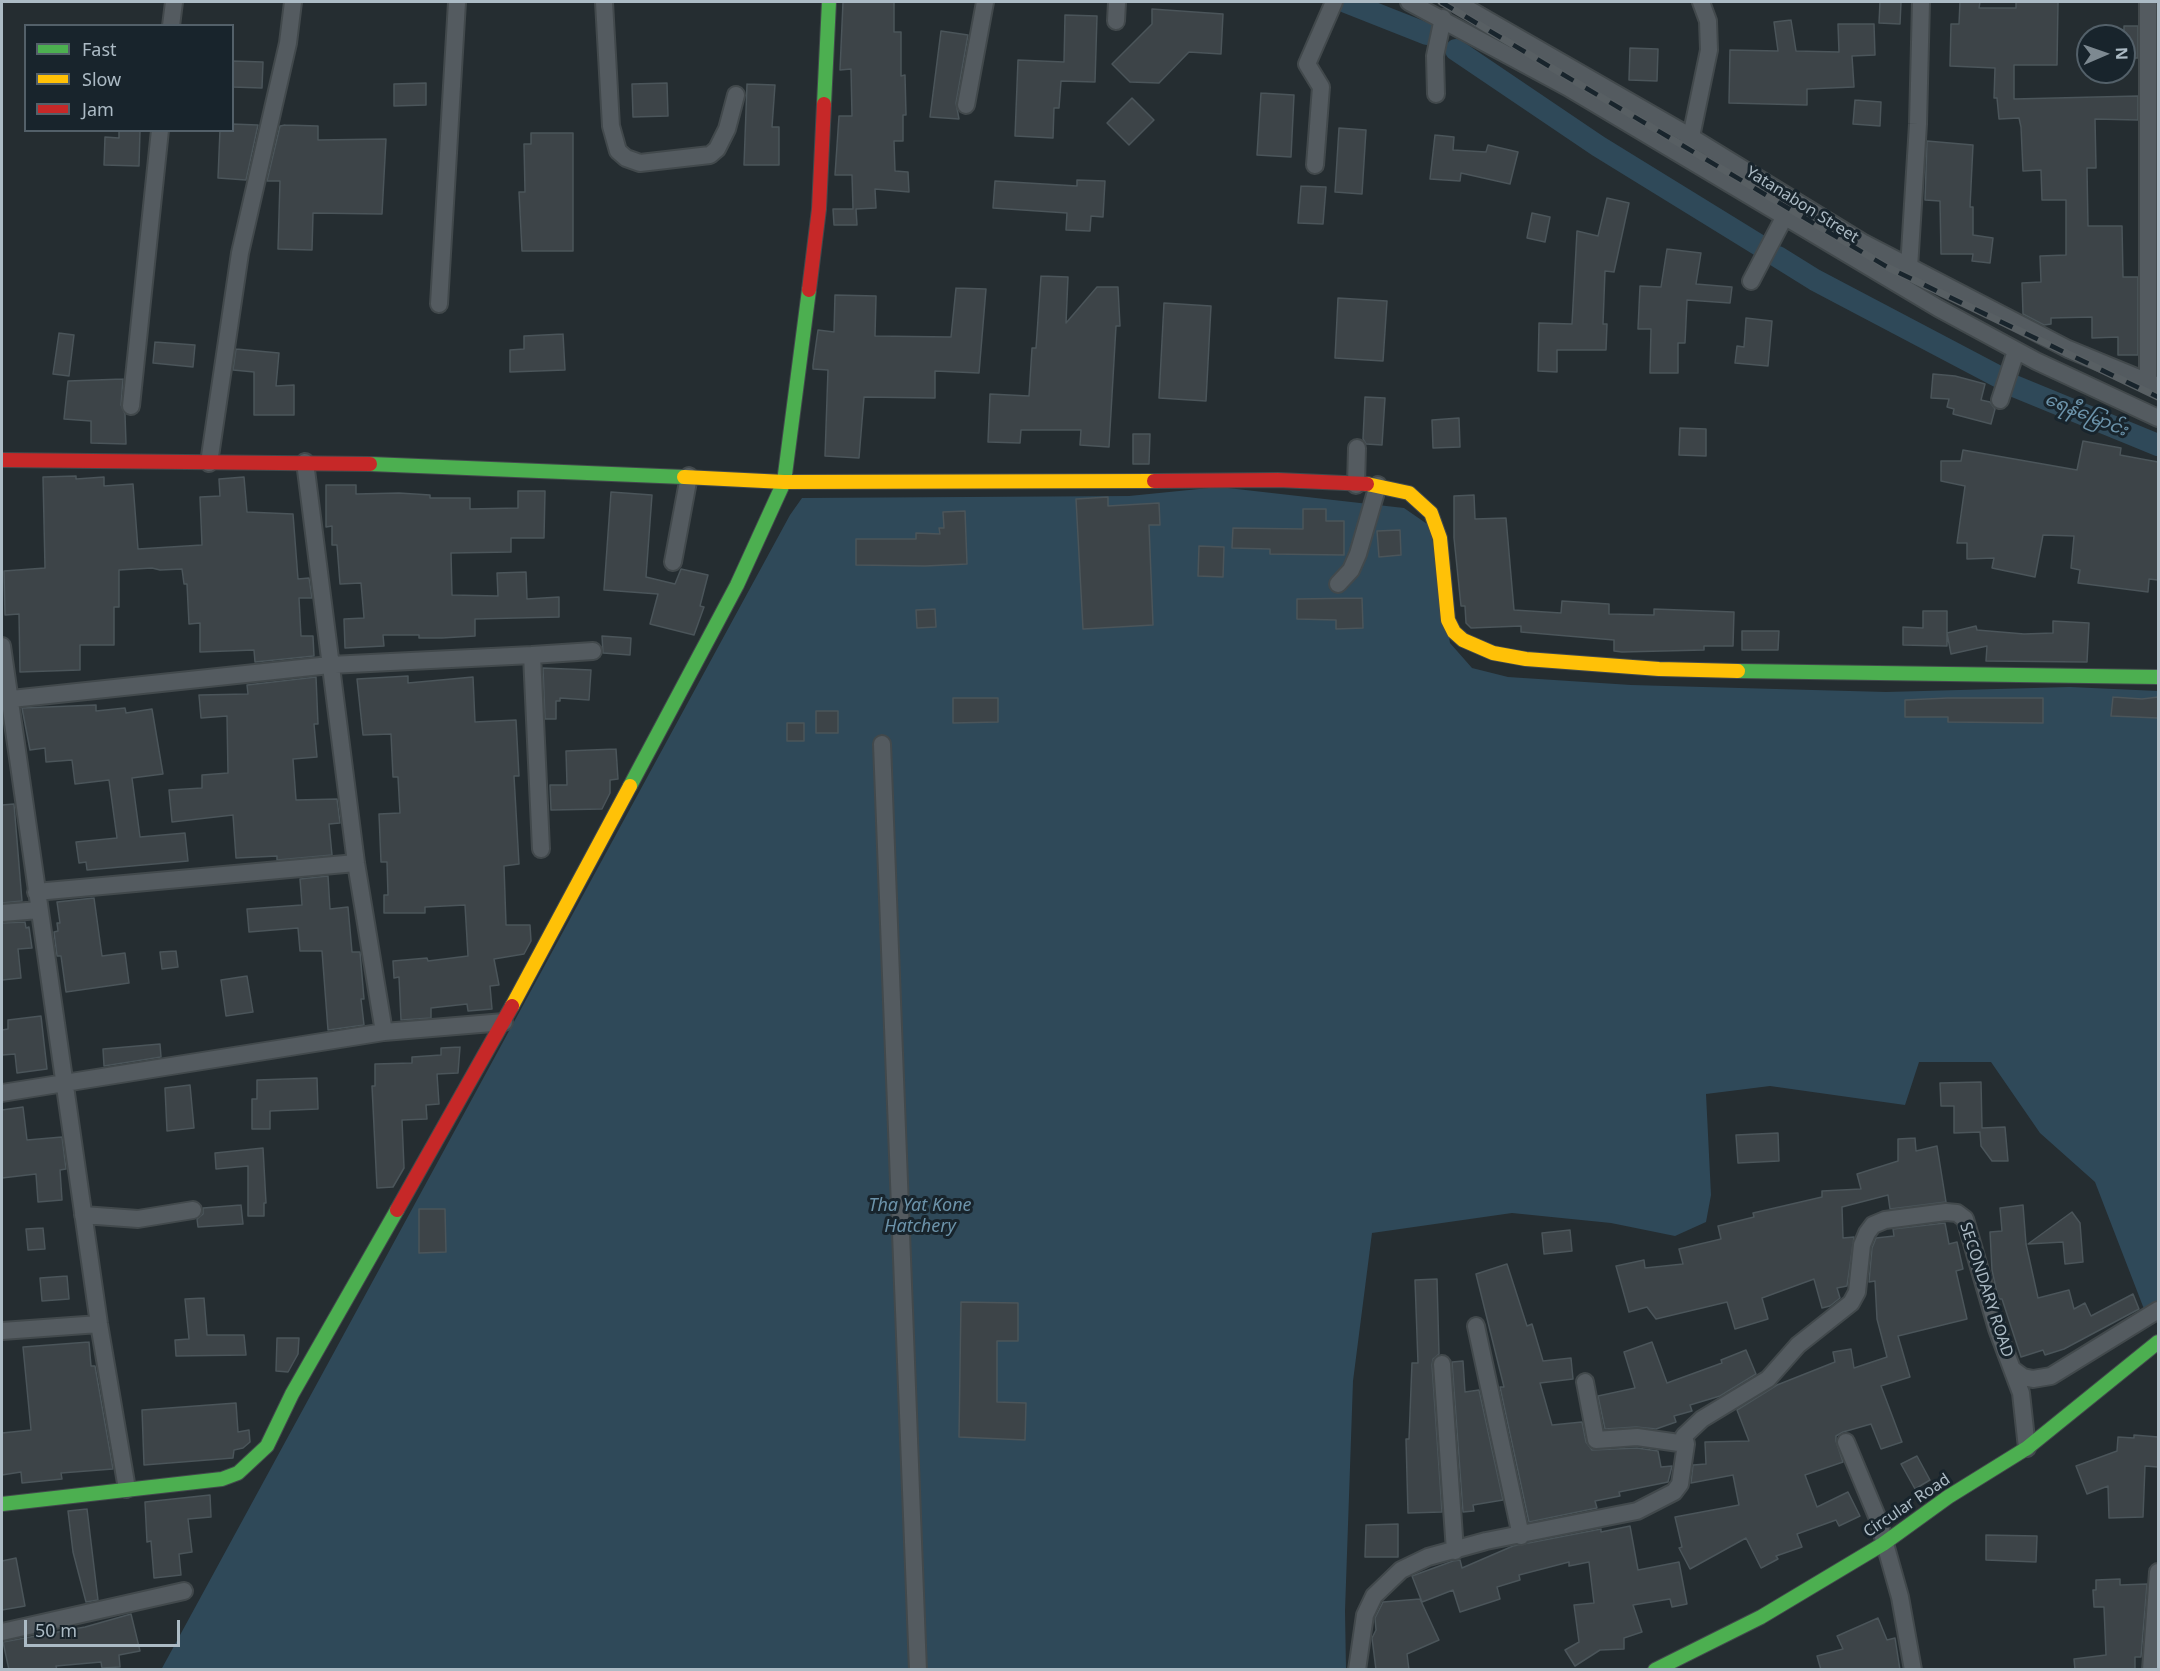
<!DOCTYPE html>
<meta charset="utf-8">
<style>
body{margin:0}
#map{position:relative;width:2160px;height:1671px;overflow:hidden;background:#252d31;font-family:"Noto Sans",sans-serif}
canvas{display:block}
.frame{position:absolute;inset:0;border:3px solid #acbbc5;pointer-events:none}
.legend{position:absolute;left:24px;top:24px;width:210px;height:108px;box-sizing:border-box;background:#18242c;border:2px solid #536069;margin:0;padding:8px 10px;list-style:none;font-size:18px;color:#acbbc5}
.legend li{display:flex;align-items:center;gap:12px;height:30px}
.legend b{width:30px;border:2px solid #536069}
.north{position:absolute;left:2076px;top:24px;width:60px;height:60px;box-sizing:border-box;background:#18242c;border:2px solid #536069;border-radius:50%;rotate:88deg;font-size:16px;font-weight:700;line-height:24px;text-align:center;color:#acbbc5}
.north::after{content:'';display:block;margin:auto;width:21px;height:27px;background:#7d8991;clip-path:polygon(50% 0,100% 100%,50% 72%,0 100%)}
.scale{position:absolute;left:24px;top:1620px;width:156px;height:27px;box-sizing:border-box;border:3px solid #acbbc5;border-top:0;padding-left:8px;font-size:18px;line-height:21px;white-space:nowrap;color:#acbbc5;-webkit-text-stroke:4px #18242c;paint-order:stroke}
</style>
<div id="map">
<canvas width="2160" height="1671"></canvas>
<div class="frame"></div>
<ul class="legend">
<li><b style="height:8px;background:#4caf50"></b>Fast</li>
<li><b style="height:8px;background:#ffc107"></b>Slow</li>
<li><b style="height:8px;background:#c62828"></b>Jam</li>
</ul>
<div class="north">N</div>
<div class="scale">50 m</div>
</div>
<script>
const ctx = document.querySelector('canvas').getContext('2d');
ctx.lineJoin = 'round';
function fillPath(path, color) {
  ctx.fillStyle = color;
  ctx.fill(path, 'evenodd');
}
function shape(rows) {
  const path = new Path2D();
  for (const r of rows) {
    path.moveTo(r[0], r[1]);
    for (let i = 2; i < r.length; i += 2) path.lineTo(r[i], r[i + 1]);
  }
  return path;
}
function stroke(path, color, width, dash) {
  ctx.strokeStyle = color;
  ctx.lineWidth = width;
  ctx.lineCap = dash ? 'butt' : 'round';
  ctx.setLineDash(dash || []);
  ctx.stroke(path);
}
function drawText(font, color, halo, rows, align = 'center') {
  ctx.font = font + ' "Noto Sans","Noto Sans Myanmar",sans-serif';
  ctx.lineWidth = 6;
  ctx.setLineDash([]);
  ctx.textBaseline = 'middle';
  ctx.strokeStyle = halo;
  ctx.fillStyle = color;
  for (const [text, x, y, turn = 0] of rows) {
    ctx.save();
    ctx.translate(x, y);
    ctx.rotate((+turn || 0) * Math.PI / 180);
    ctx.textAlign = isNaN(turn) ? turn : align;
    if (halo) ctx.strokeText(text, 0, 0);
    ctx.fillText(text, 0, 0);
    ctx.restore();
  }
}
fillPath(shape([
 [1219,487,1404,508,1430,526,1450,643,1472,668,1508,677,1631,685,1886,692,2070,687,2158,691,2158,1304,2144,1309,2095,1182,2040,1133,1991,1062,1919,1062,1905,1105,1770,1086,1706,1094,1711,1195,1706,1222,1675,1236,1611,1223,1512,1213,1372,1233,1353,1381,1345,1611,1346,1669,161,1670,790,515,802,498,1129,496]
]), '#2f4959');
stroke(shape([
 [1346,2,1427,34],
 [1456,50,1598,146,1762,247],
 [1778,257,1815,280,2001,378],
 [2014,386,2158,445]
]), '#2f4959', 22);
const building = shape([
 [843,2,894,2,894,32,901,32,901,76,905,75,906,115,903,115,903,141,894,141,895,171,908,172,909,192,875,189,876,208,856,209,857,225,834,225,833,209,853,209,852,175,835,175,839,116,852,116,851,69,840,70,843,2],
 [1880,2,1901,2,1900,24,1879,23,1880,2],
 [1960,2,1980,2,1979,8,2016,8,2016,2,2058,2,2057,65,2014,65,2014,99,2138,96,2138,120,2095,119,2096,168,2087,168,2088,226,2122,226,2123,277,2138,277,2138,355,2118,355,2118,337,2092,338,2092,317,2051,318,2051,324,2044,325,2023,314,2022,283,2041,282,2040,256,2066,255,2066,200,2042,200,2041,170,2023,171,2021,127,2019,118,1999,119,1997,98,1994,98,1995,68,1950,66,1951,24,1959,24,1960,2],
 [1152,9,1223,14,1221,54,1189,52,1159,83,1130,82,1112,64,1152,24,1152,9],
 [1065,15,1097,16,1095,82,1061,81,1059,108,1054,108,1053,138,1015,136,1018,60,1064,62,1065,15],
 [1791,20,1796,51,1839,52,1838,24,1874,24,1875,55,1852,56,1854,87,1807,89,1807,105,1729,103,1730,50,1778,51,1774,22,1791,20],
 [2124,26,2138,26,2138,58,2124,58,2124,26],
 [941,31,968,35,956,103,959,119,930,117,941,31],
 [1630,48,1658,49,1657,81,1629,80,1630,48],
 [232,61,263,62,262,88,232,87,232,61],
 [426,83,426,105,394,106,394,84,426,83],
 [667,83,668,116,633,117,632,84,667,83],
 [747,84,775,85,772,127,779,127,779,165,744,165,747,84],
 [1261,93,1294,95,1291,157,1257,155,1261,93],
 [1132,98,1154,120,1129,145,1107,123,1132,98],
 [1855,100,1881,102,1880,126,1853,124,1855,100],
 [232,124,258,125,246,180,218,178,220,130,232,130,232,124],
 [285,125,318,126,318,140,386,139,382,214,313,213,312,250,278,249,280,181,267,181,280,126,285,125],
 [1339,128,1366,130,1362,194,1335,192,1339,128],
 [119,130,140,130,139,166,104,165,105,137,119,138,119,130],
 [531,133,573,133,573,251,522,251,519,192,525,192,524,144,531,144,531,133],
 [1435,135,1454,137,1453,150,1486,152,1488,145,1518,152,1510,184,1461,173,1460,181,1430,179,1435,135],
 [1927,141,1973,145,1970,207,1973,207,1973,235,1993,238,1990,263,1972,261,1973,254,1941,254,1940,201,1925,200,1927,141],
 [1077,180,1105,181,1103,217,1091,216,1090,231,1066,230,1067,213,993,208,995,181,1077,186,1077,180],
 [1301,186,1326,187,1323,224,1298,223,1301,186],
 [1607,198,1629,203,1614,272,1605,271,1603,324,1607,324,1606,350,1557,350,1557,372,1538,371,1539,323,1572,324,1577,231,1598,236,1607,198],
 [1532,213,1550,217,1545,242,1527,238,1532,213],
 [1667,249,1701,253,1696,284,1732,287,1730,303,1687,300,1685,343,1678,343,1678,373,1650,373,1651,329,1638,329,1640,286,1661,287,1667,249],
 [1041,276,1068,277,1066,323,1097,287,1118,287,1120,326,1116,326,1109,447,1080,445,1081,430,1021,430,1020,443,988,442,990,394,1029,396,1032,348,1036,348,1041,276],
 [956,288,986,289,979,373,935,371,935,398,864,397,859,458,825,456,828,370,813,369,813,365,818,330,834,332,835,295,876,296,875,336,951,337,956,288],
 [1338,298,1387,301,1383,361,1335,358,1338,298],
 [1164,303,1211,306,1206,401,1159,398,1164,303],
 [1746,318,1772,321,1768,366,1735,363,1737,346,1744,347,1746,318],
 [59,333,74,335,69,376,53,374,59,333],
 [563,334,565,370,510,372,510,350,524,349,524,336,563,334],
 [155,342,195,345,193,367,153,363,155,342],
 [236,349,279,353,276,386,294,385,294,415,254,415,254,372,233,370,236,349],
 [1933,374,1955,376,1985,384,1981,400,1990,402,1995,409,1991,424,1953,414,1954,409,1947,407,1949,399,1931,398,1933,374],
 [123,379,121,405,125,414,126,444,91,443,91,421,64,419,68,381,123,379],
 [1365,397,1385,398,1382,445,1366,444,1363,439,1365,397],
 [1459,418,1460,447,1433,448,1432,420,1459,418],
 [1680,428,1706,429,1706,456,1679,455,1680,428],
 [1133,434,1150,434,1149,464,1133,464,1133,434],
 [2083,441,2121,448,2120,455,2158,462,2158,580,2149,579,2148,592,2078,583,2080,570,2071,568,2074,536,2043,535,2035,577,1992,568,1994,558,1967,559,1967,543,1957,543,1965,486,1941,481,1941,461,1961,461,1963,450,2077,470,2083,441],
 [76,476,76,479,104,477,104,486,133,484,138,549,202,545,200,497,220,496,219,479,244,477,247,512,293,514,298,579,309,578,312,598,299,598,301,636,313,636,314,656,255,662,254,650,200,652,200,623,189,624,187,584,184,584,182,569,160,570,152,568,119,570,119,607,114,607,114,645,80,645,80,670,20,672,19,614,5,615,4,571,45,568,43,477,76,476],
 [326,485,356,485,356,494,399,493,430,495,430,498,470,498,470,509,518,508,518,491,545,491,544,538,511,538,511,552,451,553,452,595,498,596,497,573,526,572,527,599,559,597,559,617,475,619,475,636,442,638,419,638,419,635,383,635,384,646,345,648,344,619,364,618,361,583,340,584,337,545,332,545,332,526,326,527,326,485],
 [611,492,652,495,646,577,675,584,681,569,708,575,700,606,704,607,694,635,650,624,658,594,604,590,611,492],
 [1474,495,1475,519,1506,518,1514,610,1561,613,1562,601,1609,604,1609,614,1654,615,1654,609,1734,612,1733,646,1704,646,1704,650,1622,652,1614,651,1614,640,1521,632,1521,626,1471,628,1466,623,1465,606,1461,606,1454,538,1454,496,1474,495],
 [1108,497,1108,506,1159,503,1160,525,1149,525,1153,625,1083,629,1076,499,1108,497],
 [1303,509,1326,509,1326,521,1344,521,1344,555,1270,554,1270,549,1232,548,1233,528,1303,529,1303,509],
 [965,511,967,564,925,566,856,565,856,539,916,539,916,533,940,534,939,528,944,528,943,512,965,511],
 [1400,530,1401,555,1379,557,1377,531,1400,530],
 [1199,546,1224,547,1223,577,1198,576,1199,546],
 [1362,598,1363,628,1336,629,1336,620,1297,619,1297,599,1362,598],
 [935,609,936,627,917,628,916,610,935,609],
 [1923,611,1947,611,1947,646,1903,645,1903,627,1923,628,1923,611],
 [2053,621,2089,623,2087,662,1986,661,1987,646,1951,654,1947,633,1976,626,1977,630,2024,634,2053,633,2053,621],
 [1742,631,1779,631,1778,650,1742,650,1742,631],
 [602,636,631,638,630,655,603,653,602,636],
 [543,668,591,670,589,700,560,698,560,701,556,701,556,719,545,719,543,668],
 [408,676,408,683,473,677,475,722,516,720,519,776,514,776,519,864,504,866,506,925,530,925,531,941,524,954,494,959,499,985,490,986,492,1009,468,1011,467,1004,431,1008,431,1018,401,1020,399,977,394,978,393,961,427,958,428,961,468,956,465,905,425,907,425,913,384,913,384,895,388,895,387,862,381,862,379,814,400,813,398,777,393,777,391,734,363,735,357,679,408,676],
 [316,677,318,724,314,724,317,757,293,759,296,800,337,799,340,823,329,824,332,855,277,860,277,856,236,858,233,815,172,822,169,790,202,788,202,775,228,773,227,716,201,718,199,695,248,694,247,685,316,677],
 [2113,697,2142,699,2158,697,2158,718,2111,716,2113,697],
 [953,698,998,698,998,722,953,723,953,698],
 [1948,698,2043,698,2043,723,1948,722,1948,717,1905,717,1905,700,1948,698],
 [96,705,96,711,125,708,126,713,152,709,163,774,132,778,140,837,185,833,188,861,87,870,86,862,79,863,76,842,117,838,109,780,75,784,72,760,46,762,45,748,30,750,22,708,96,705],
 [816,711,838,711,838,733,816,733,816,711],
 [787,723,804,723,804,741,787,741,787,723],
 [616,749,618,779,610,780,610,793,602,809,551,810,550,785,567,785,566,751,616,749],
 [14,804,22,901,2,903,2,805,14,804],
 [328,876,330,909,348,907,352,952,360,952,364,999,361,999,364,1025,328,1030,322,951,300,951,298,928,249,932,247,909,302,905,300,879,328,876],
 [94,898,102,956,125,953,129,983,66,992,61,956,57,956,54,932,58,931,57,923,60,923,57,902,94,898],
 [25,922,26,928,29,927,32,948,18,949,21,978,2,980,2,923,25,922],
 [176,951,178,967,162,969,160,952,176,951],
 [247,976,253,1012,226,1016,221,980,247,976],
 [41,1016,47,1069,17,1073,15,1054,2,1055,2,1030,8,1029,8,1020,41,1016],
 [160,1044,161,1057,104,1066,103,1049,160,1044],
 [460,1047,458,1073,437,1074,439,1104,426,1105,427,1119,402,1120,404,1168,393,1187,377,1188,372,1086,375,1086,375,1064,412,1063,412,1057,441,1055,441,1048,460,1047],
 [317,1078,318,1109,270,1111,270,1129,252,1129,252,1099,257,1099,257,1080,317,1078],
 [1981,1082,1982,1128,2005,1127,2008,1161,1992,1161,1981,1146,1980,1132,1954,1133,1954,1106,1941,1106,1940,1083,1981,1082],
 [190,1085,194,1128,167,1131,165,1088,190,1085],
 [23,1107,27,1140,62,1137,66,1169,60,1170,62,1200,38,1202,36,1174,2,1178,2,1110,23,1107],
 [1778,1133,1779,1161,1738,1163,1736,1135,1778,1133],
 [1915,1138,1916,1151,1937,1146,1946,1202,1890,1209,1888,1195,1842,1207,1843,1238,1854,1237,1847,1286,1837,1288,1840,1298,1830,1306,1822,1308,1814,1279,1762,1298,1768,1319,1735,1329,1727,1302,1656,1319,1647,1307,1629,1312,1616,1266,1644,1260,1645,1268,1683,1264,1679,1249,1721,1239,1718,1226,1754,1217,1753,1213,1822,1197,1822,1191,1861,1189,1857,1174,1898,1161,1898,1139,1915,1138],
 [263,1148,266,1203,264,1203,264,1216,248,1216,248,1166,216,1169,215,1153,263,1148],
 [241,1205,243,1224,198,1227,197,1219,203,1214,203,1208,241,1205],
 [2023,1205,2026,1244,2038,1298,2069,1290,2074,1309,2085,1303,2091,1316,2133,1294,2139,1309,2064,1349,2045,1355,2043,1350,2021,1357,2002,1299,1999,1299,1997,1293,1992,1270,1990,1232,2002,1231,2000,1208,2023,1205],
 [419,1209,445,1209,446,1252,419,1253,419,1209],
 [2072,1212,2080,1223,2083,1262,2065,1264,2063,1242,2028,1244,2072,1212],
 [1945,1223,1949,1244,1957,1242,1963,1269,1956,1271,1967,1319,1898,1336,1910,1377,1881,1386,1902,1442,1881,1449,1871,1424,1843,1432,1836,1436,1836,1441,1843,1462,1805,1475,1817,1507,1848,1492,1860,1516,1839,1526,1836,1520,1797,1534,1802,1547,1776,1556,1778,1559,1761,1568,1746,1538,1690,1569,1679,1548,1682,1547,1675,1517,1739,1505,1733,1475,1691,1483,1693,1465,1706,1464,1705,1442,1749,1441,1737,1410,1777,1385,1835,1362,1833,1352,1851,1349,1854,1368,1887,1357,1877,1319,1875,1281,1869,1282,1872,1248,1876,1238,1894,1236,1893,1229,1945,1223],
 [43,1228,45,1249,28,1250,26,1229,43,1228],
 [1570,1230,1572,1251,1544,1254,1542,1233,1570,1230],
 [1507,1264,1527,1326,1532,1324,1543,1361,1571,1358,1573,1379,1540,1383,1552,1425,1582,1422,1586,1442,1592,1450,1637,1448,1658,1451,1661,1467,1672,1466,1668,1482,1619,1492,1620,1496,1595,1501,1597,1508,1529,1522,1500,1387,1504,1387,1476,1274,1507,1264],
 [67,1276,69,1299,42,1301,40,1278,67,1276],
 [1437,1279,1439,1354,1433,1359,1432,1365,1442,1512,1408,1513,1406,1439,1409,1439,1412,1363,1418,1363,1415,1280,1437,1279],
 [204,1298,207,1335,244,1335,246,1355,176,1356,175,1340,189,1339,185,1299,204,1298],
 [961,1302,1018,1303,1018,1341,997,1341,997,1402,1026,1403,1025,1440,959,1437,961,1302],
 [277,1338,299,1338,298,1354,288,1372,276,1371,277,1338],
 [89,1342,91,1366,95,1366,113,1469,61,1473,62,1479,22,1483,21,1472,2,1475,2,1433,31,1430,23,1347,89,1342],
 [1652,1342,1667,1383,1722,1363,1721,1360,1746,1350,1756,1374,1720,1396,1690,1405,1692,1411,1674,1416,1676,1422,1656,1429,1636,1427,1605,1429,1598,1396,1635,1388,1624,1352,1652,1342],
 [1463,1361,1465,1392,1479,1390,1503,1500,1473,1505,1474,1511,1463,1512,1452,1362,1463,1361],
 [236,1403,238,1432,249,1430,250,1442,243,1448,234,1450,233,1458,144,1465,142,1410,236,1403],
 [2134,1435,2158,1437,2158,1467,2145,1466,2143,1517,2109,1518,2108,1486,2087,1494,2076,1466,2117,1451,2118,1437,2134,1438,2134,1435],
 [1917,1456,1930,1480,1915,1489,1901,1464,1917,1456],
 [210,1495,211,1517,188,1519,192,1552,179,1554,181,1575,154,1578,151,1541,147,1542,145,1502,210,1495],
 [87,1509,98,1600,86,1602,73,1552,68,1511,87,1509],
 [1398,1524,1398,1557,1365,1557,1366,1525,1398,1524],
 [1630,1526,1638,1570,1679,1562,1687,1604,1672,1607,1670,1599,1633,1605,1642,1632,1624,1638,1624,1649,1600,1650,1575,1666,1565,1650,1579,1642,1574,1605,1594,1603,1589,1562,1569,1566,1569,1562,1519,1575,1520,1580,1497,1587,1500,1599,1460,1612,1453,1590,1422,1602,1412,1576,1453,1561,1460,1560,1462,1568,1513,1546,1601,1529,1601,1532,1630,1526],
 [1986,1535,2037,1536,2036,1562,1986,1560,1986,1535],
 [16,1558,25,1606,2,1610,2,1561,16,1558],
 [2120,1579,2120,1585,2147,1584,2141,1657,2135,1657,2135,1670,2075,1670,2074,1659,2106,1655,2104,1607,2094,1607,2093,1590,2096,1590,2096,1580,2120,1579],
 [1420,1599,1439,1640,1407,1654,1409,1670,1376,1670,1372,1638,1376,1630,1375,1618,1383,1602,1420,1599],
 [131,1614,140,1651,119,1655,120,1667,102,1668,101,1662,56,1666,57,1670,9,1670,3,1642,85,1627,131,1614],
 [1878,1618,1887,1640,1895,1638,1900,1670,1821,1670,1817,1656,1843,1649,1837,1636,1878,1618]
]);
fillPath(building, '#3d4448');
stroke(building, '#4b555a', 1.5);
const street = shape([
 [604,2,611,126,618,151,626,158,640,163,710,155,717,149,727,129,736,95],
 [1409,2,1567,87,1938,308,2036,361,2158,418],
 [1456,2,1691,137,1862,242,2068,349,2158,386],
 [2148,2,2148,383],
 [1116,21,1117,2],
 [171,26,174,2],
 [1436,94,1435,56,1443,18],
 [966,105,985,2],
 [1687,145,1691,137,1709,50,1708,21,1701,2],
 [1315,165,1321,87,1307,64,1334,2],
 [1909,268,1918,124,1921,2],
 [1751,281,1788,210],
 [439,304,457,2],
 [2000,400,2016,351],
 [131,406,160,130],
 [305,462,356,863,384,1032],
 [209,463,240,253,288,43,293,2],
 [1356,485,1357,448],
 [673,562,689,476],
 [1338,584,1351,570,1358,554,1378,485],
 [2,646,99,1324,127,1489],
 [532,655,593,651],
 [2,700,330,665,532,655,541,849],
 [882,744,918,1670],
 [36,892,356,863],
 [2,913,39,910],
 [2,1093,384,1032,504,1022],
 [83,1215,138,1219,193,1210],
 [1476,1326,1521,1536],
 [2,1331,99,1324],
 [1442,1364,1455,1551],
 [2012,1369,2023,1377,2033,1379,2051,1376,2158,1310],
 [1585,1382,1596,1440,1637,1437,1686,1444],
 [1846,1442,1878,1519,1900,1597,1913,1670],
 [2,1632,184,1591],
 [1357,1670,1365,1615,1374,1596,1401,1570,1428,1557,1486,1541,1637,1511,1674,1492,1680,1484,1686,1444,1684,1436,1702,1419,1768,1379,1798,1345,1851,1303,1857,1292,1862,1245,1867,1233,1873,1225,1885,1220,1946,1212,1957,1213,1965,1219,1997,1329,2021,1393,2027,1448],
 [2151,1670,2158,1572]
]);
const fast = shape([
 [824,104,829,2],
 [370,464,684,477],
 [1738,671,2158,677],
 [630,786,737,585,784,482,809,290],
 [2,1504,222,1479,238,1473,267,1446,292,1394,397,1210],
 [1655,1670,1761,1617,1883,1544,1948,1497,2027,1448,2158,1342]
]);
const slow = shape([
 [684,477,784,482,1154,481],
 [1367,484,1409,493,1431,513,1440,538,1448,620,1454,632,1463,640,1493,653,1526,659,1659,669,1738,671],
 [512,1006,630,786]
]);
const jam = shape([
 [809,290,819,209,824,104],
 [2,460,370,464],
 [1154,481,1278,480,1367,484],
 [397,1210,512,1006]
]);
stroke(street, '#42494c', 20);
stroke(fast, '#42494c', 16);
stroke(slow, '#42494c', 16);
stroke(jam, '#42494c', 16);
stroke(street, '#545b60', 16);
stroke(fast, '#4caf50', 14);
stroke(slow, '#ffc107', 14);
stroke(jam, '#c62828', 14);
const rail = shape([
 [1441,2,1889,268,2158,397]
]);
stroke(rail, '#585f63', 7);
stroke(rail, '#18242c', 4.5, [14]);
drawText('16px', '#acbbc5', '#18242c', [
 ["Yatanabon Street",1802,205,32],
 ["SECONDARY ROAD",1986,1290,72],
 ["Circular Road",1907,1506,-34]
]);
drawText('italic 18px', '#6c93aa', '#18242c', [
 ["ရေနီမြောင်း",2086,415,22],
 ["Tha Yat Kone",920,1206],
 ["Hatchery",920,1227]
]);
</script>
